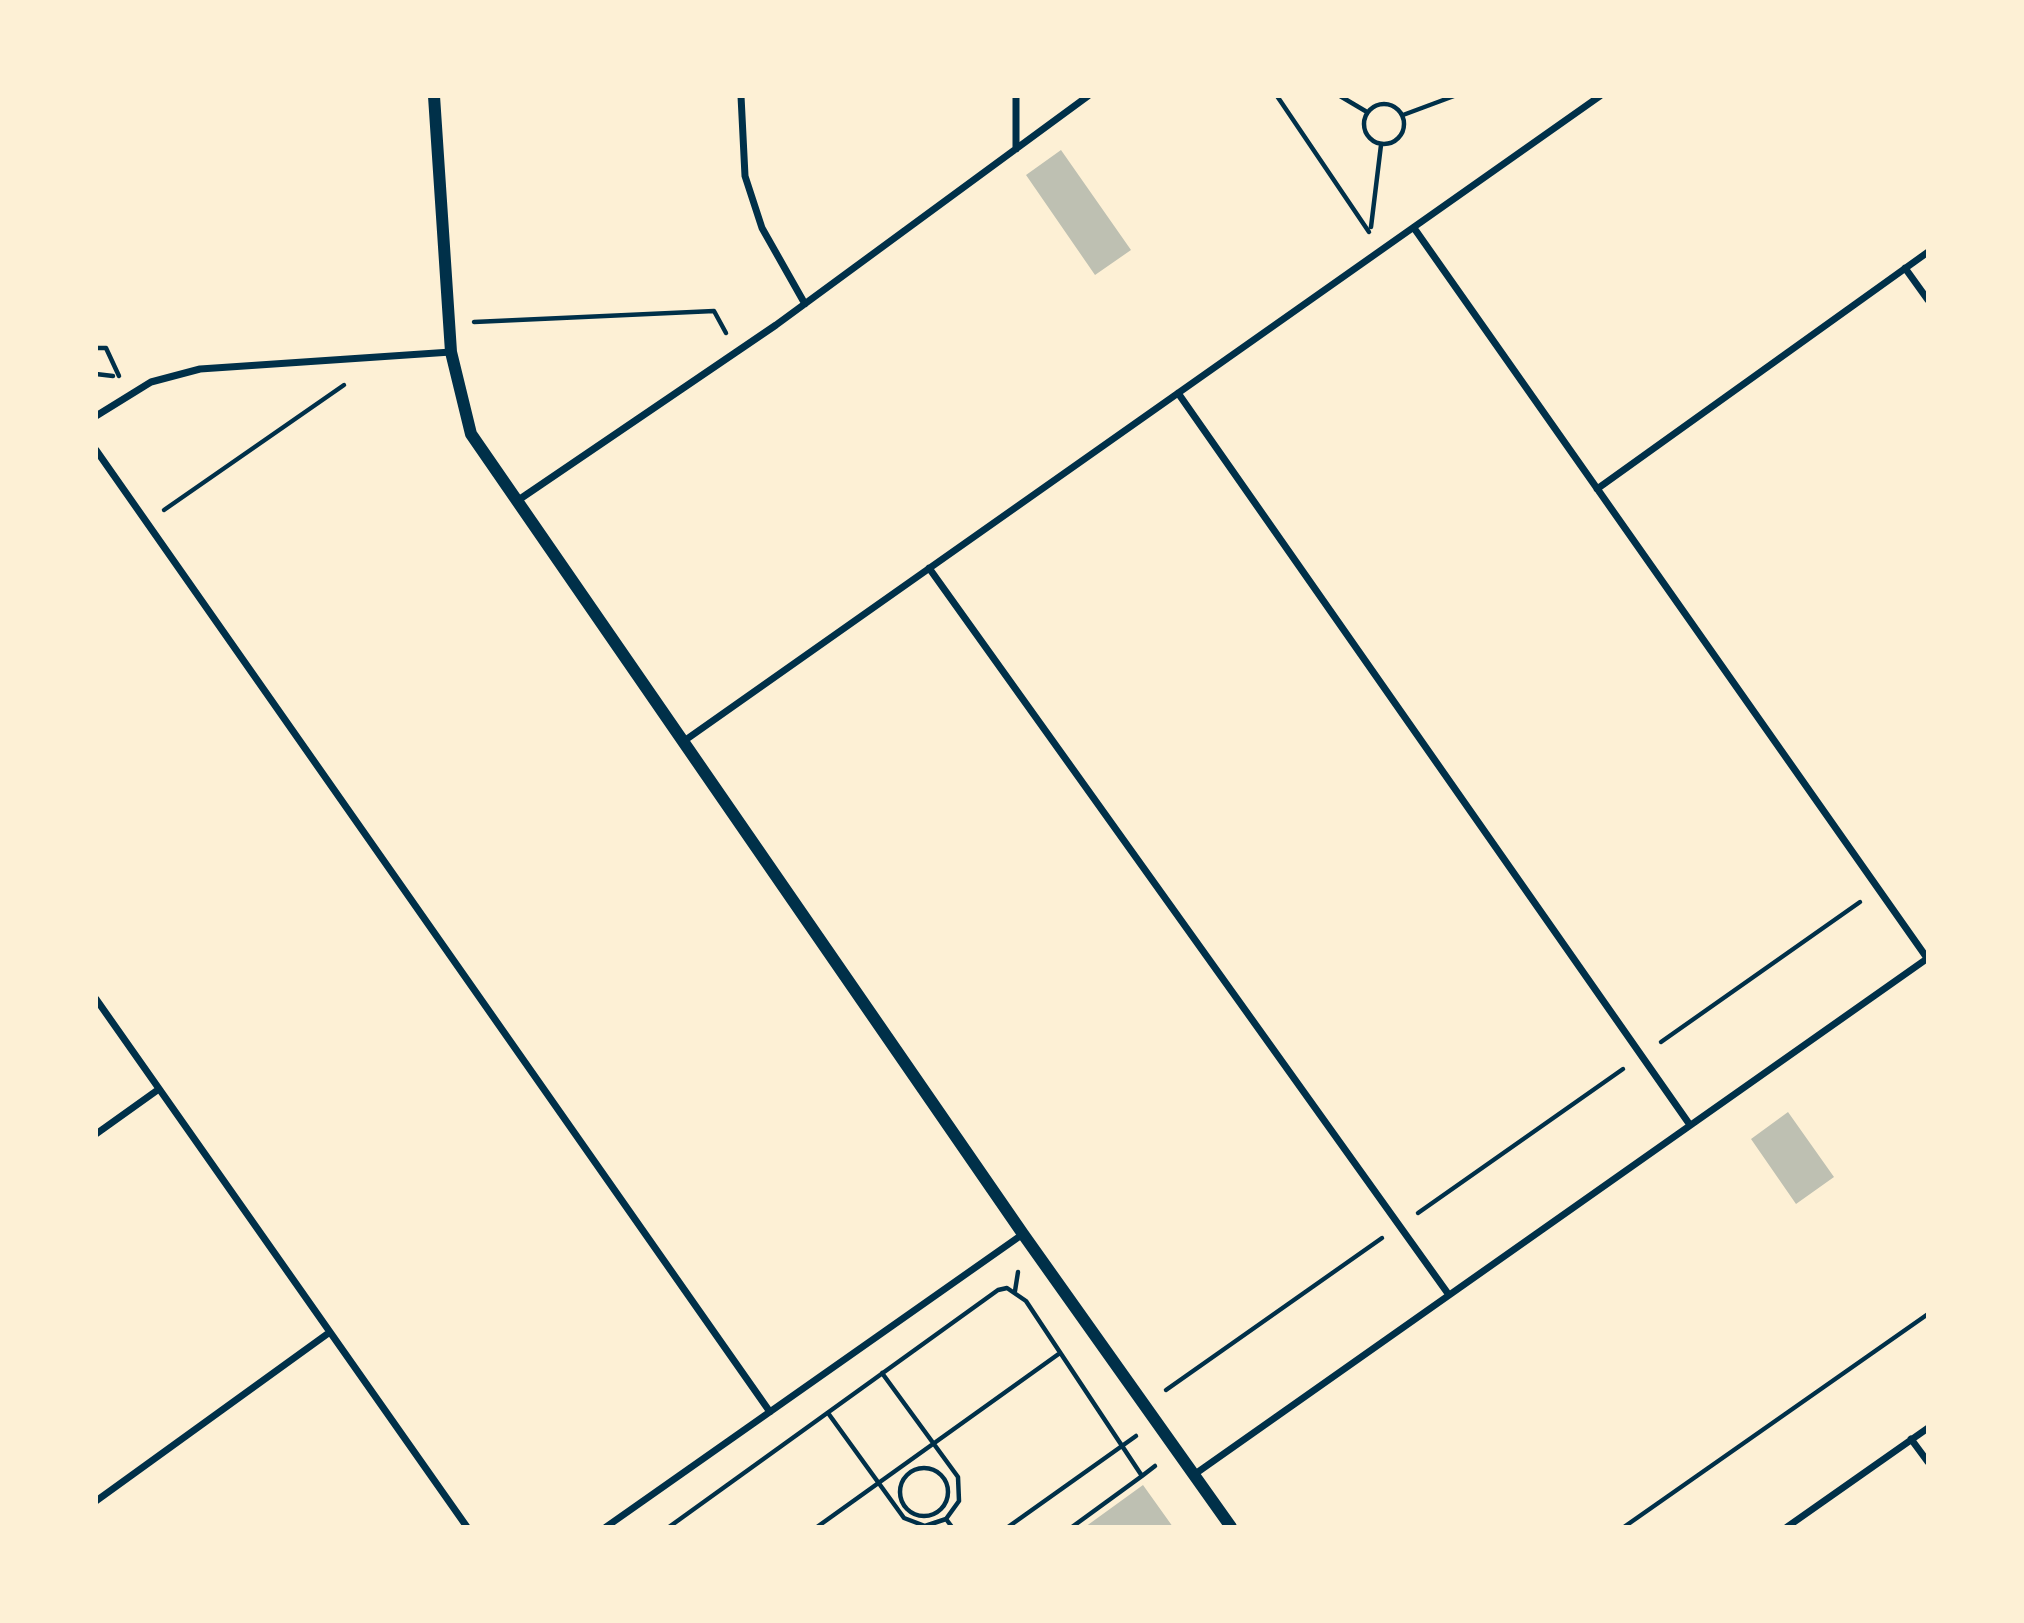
<!DOCTYPE html>
<style>
body{margin:0}
#map{position:relative;width:2024px;height:1623px;overflow:hidden;background:#fdf0d5;font-family:Commissioner,sans-serif}
canvas{display:block}
.frame{position:absolute;inset:0;border:98px solid #fdf0d5;pointer-events:none}
</style>
<div id="map">
<canvas width="2024" height="1623"></canvas>
<div class="frame"></div>
</div>
<script>
const ctx = document.querySelector('canvas').getContext('2d');
ctx.lineJoin = 'round';
function fillPath(path, color) {
  ctx.fillStyle = color;
  ctx.fill(path, 'evenodd');
}
function shape(rows) {
  const path = new Path2D();
  for (const r of rows) {
    if (r.length === 3) {
      path.moveTo(r[0] + r[2], r[1]);
      path.arc(r[0], r[1], r[2], 0, 2 * Math.PI);
      continue;
    }
    path.moveTo(r[0], r[1]);
    for (let i = 2; i < r.length; i += 2) path.lineTo(r[i], r[i + 1]);
  }
  return path;
}
function stroke(path, color, width, dash) {
  ctx.strokeStyle = color;
  ctx.lineWidth = width;
  ctx.lineCap = dash ? 'butt' : 'round';
  ctx.setLineDash(dash || []);
  ctx.stroke(path);
}
fillPath(shape([
 [1061,150,1131,250,1095,275,1026,175],
 [1788,1112,1834,1177,1796,1204,1751,1139],
 [1143,1485,1173,1527,1085,1527]
]), '#bec0b2');
stroke(shape([
 [1277,96,1369,232],
 [1340,96,1367,112],
 [1384,124,20],
 [1403,115,1454,96],
 [1371,227,1381,145],
 [474,322,714,311,726,333],
 [96,348,106,348,119,376],
 [96,374,113,376],
 [164,510,344,385],
 [1661,1042,1860,902],
 [1418,1213,1623,1069],
 [1015,1291,1018,1272],
 [1166,1390,1382,1238],
 [828,1413,904,1518,925,1526,946,1519,959,1501,958,1477,882,1373],
 [924,1492,24],
 [1142,1476,1155,1466],
 [946,1519,952,1527],
 [669,1527,998,1290,1007,1288,1026,1301,1142,1476,1072,1527],
 [817,1527,1060,1353],
 [1008,1527,1136,1436],
 [1624,1527,1928,1314]
]), '#003049', 4.5);
stroke(shape([
 [741,96,745,176,762,228,805,304],
 [1016,96,1016,149],
 [1414,228,1927,958],
 [1905,268,1928,300],
 [1178,393,1690,1125],
 [96,416,151,382,200,369,451,352],
 [96,450,770,1412],
 [1597,489,1928,252],
 [517,501,776,325,1088,96],
 [929,568,1449,1295],
 [684,741,1600,96],
 [96,999,467,1527],
 [96,1134,159,1089],
 [1911,1439,1928,1462],
 [1195,1474,1928,958],
 [96,1501,330,1332],
 [606,1527,1023,1234],
 [1787,1527,1928,1428]
]), '#003049', 7);
stroke(shape([
 [434,96,451,352,471,434,1023,1234,1231,1527]
]), '#003049', 12);
</script>
